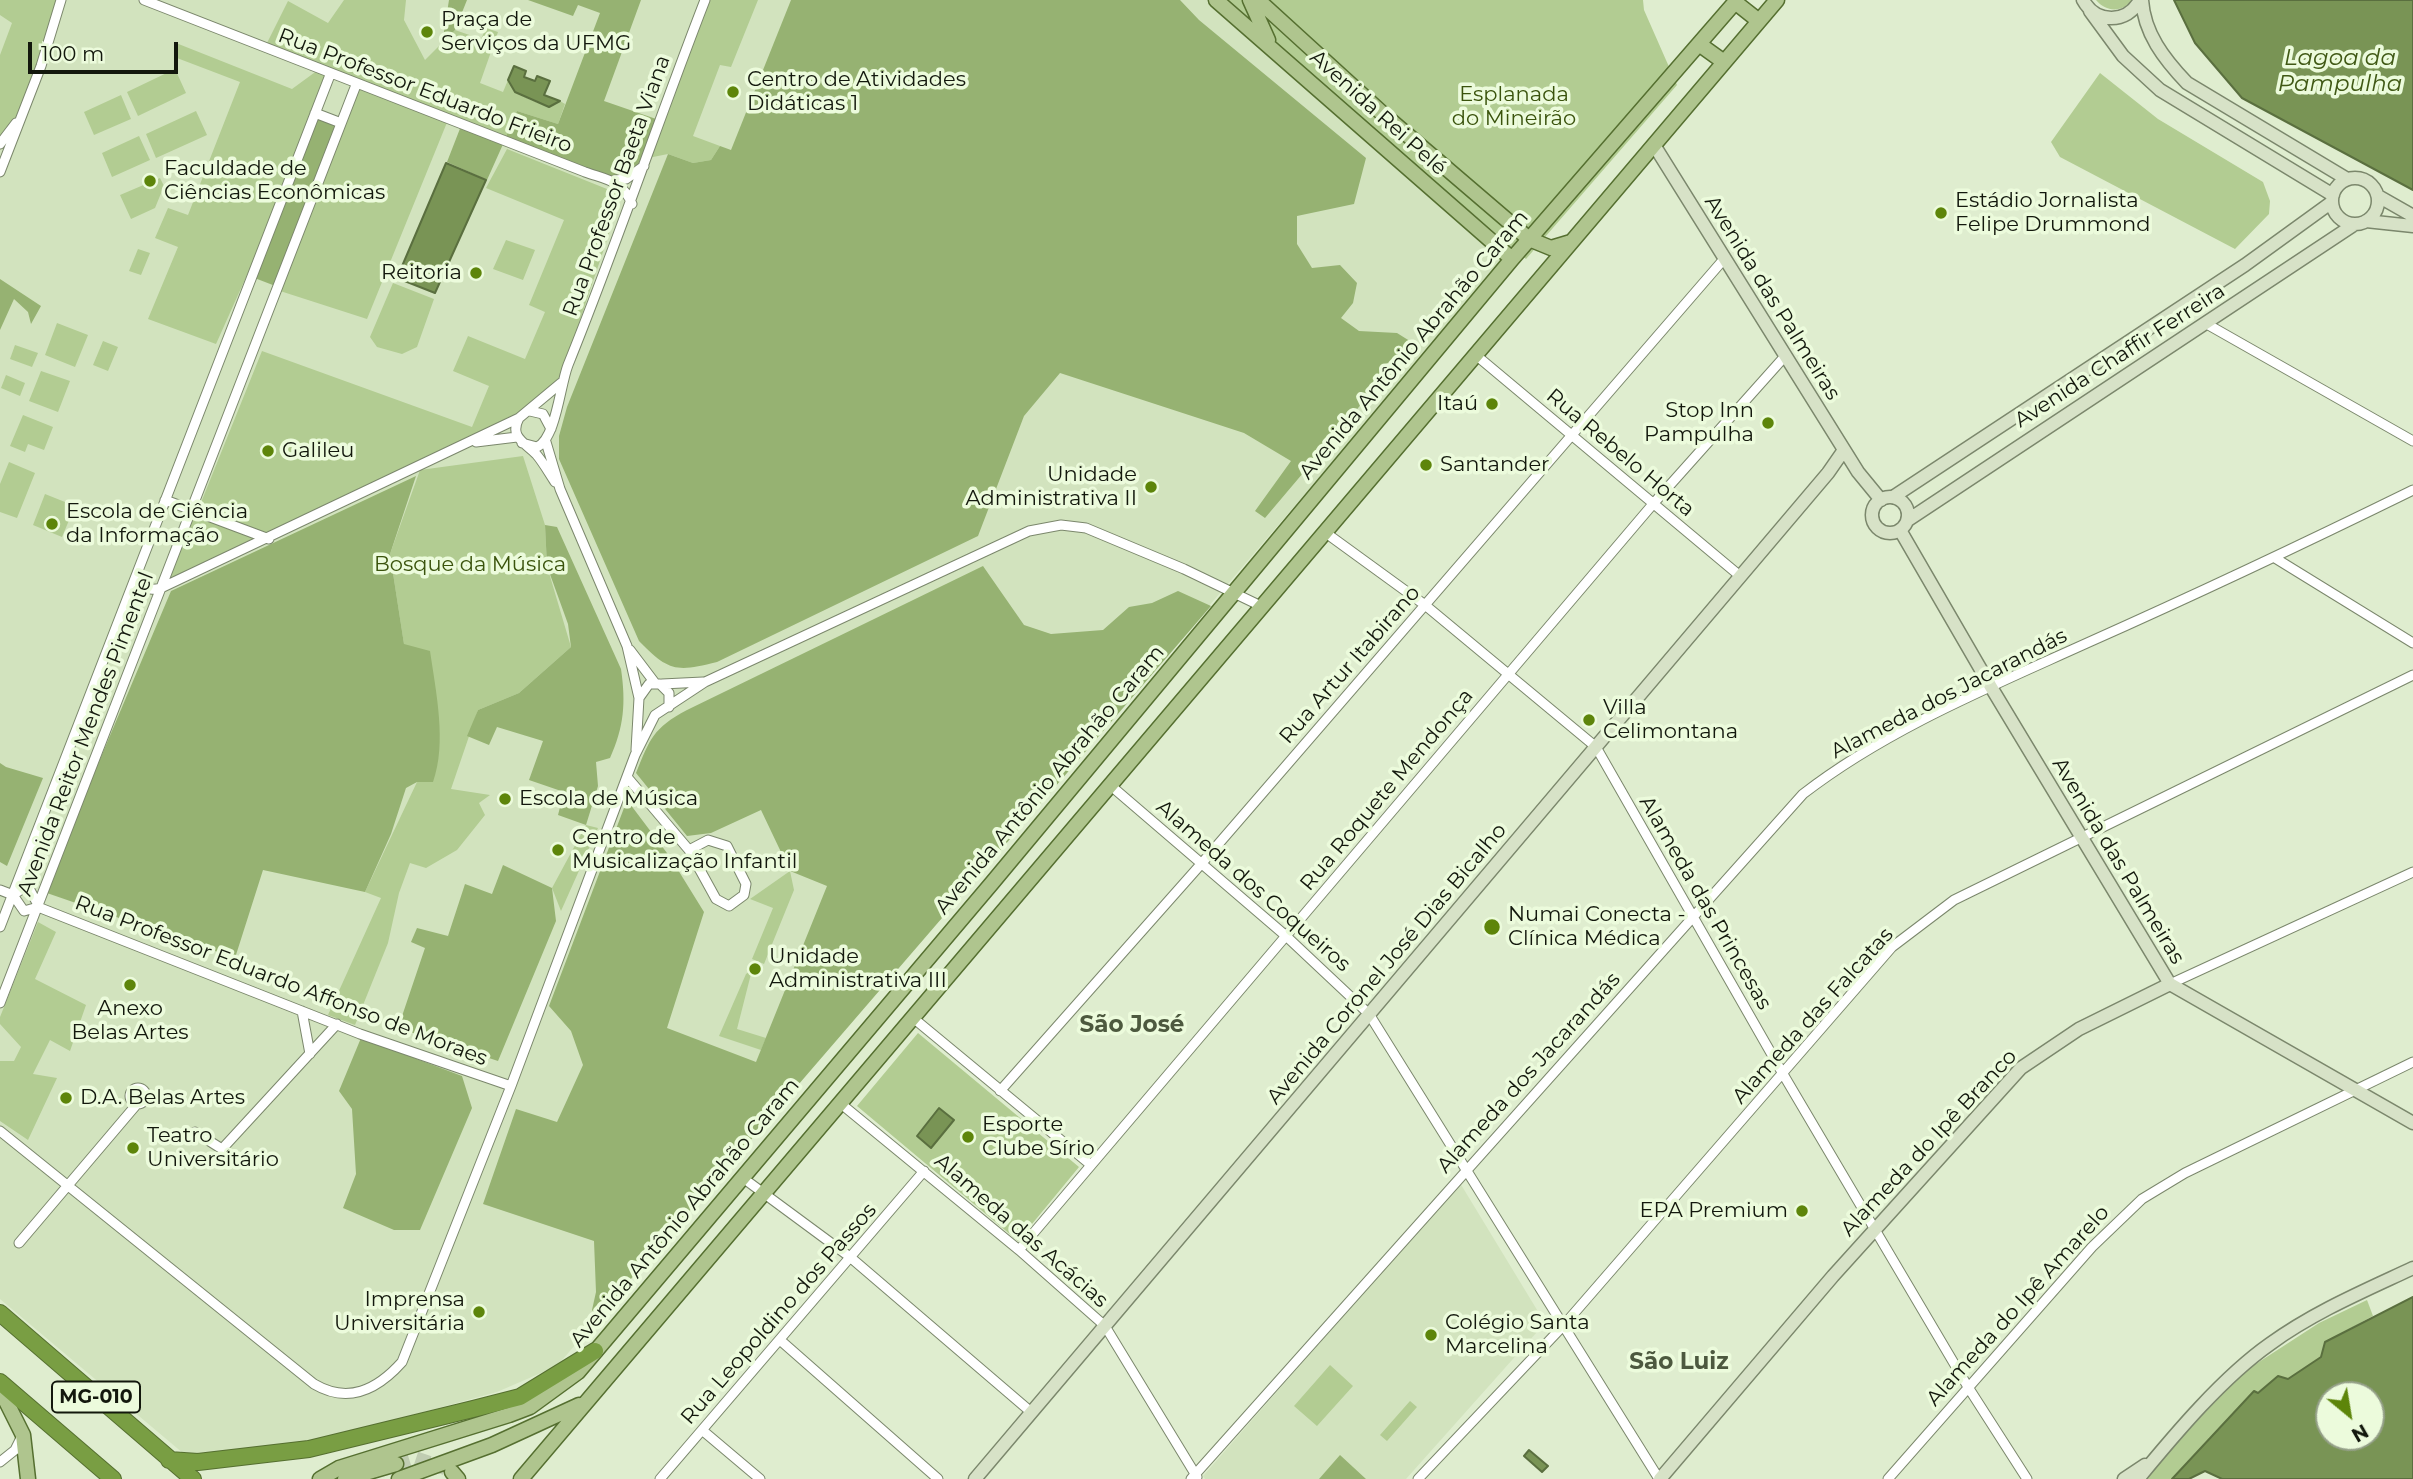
<!DOCTYPE html>
<meta charset="utf-8">
<style>
body{margin:0}
#map{position:relative;width:2413px;height:1479px;overflow:hidden;background:#dfedcf;font-family:Montserrat,sans-serif}
canvas{display:block}
.north{position:absolute;left:2315px;top:1381px;width:70px;height:70px;box-sizing:border-box;background:#ecfbdc;border:2px solid #95a089;border-radius:50%;rotate:150deg;font-size:19px;font-weight:700;line-height:28px;text-align:center;color:#13180d}
.north::after{content:'';display:block;margin:auto;width:24px;height:32px;background:#5d850a;clip-path:polygon(50% 0,100% 100%,50% 72%,0 100%)}
.scale{position:absolute;left:28px;top:42px;width:150px;height:32px;box-sizing:border-box;border:4px solid #13180d;border-top:0;padding-left:9px;font-size:21px;line-height:24px;white-space:nowrap;color:#13180d;-webkit-text-stroke:5px #ecfbdc;paint-order:stroke}
</style>
<div id="map">
<canvas width="2413" height="1479"></canvas>
<div class="north">N</div>
<div class="scale">100 m</div>
</div>
<script>
const c = document.querySelector('canvas').getContext('2d');
c.lineJoin = 'round';
function fill(path, color) { c.fillStyle = color; c.fill(path, 'evenodd'); }
function trace(path, color, width, dash) { c.strokeStyle = color; c.lineWidth = width; c.lineCap = dash ? 'butt' : 'round'; c.setLineDash(dash || []); c.stroke(path); }
function write(font, color, halo, rows, align = 'center') {
  c.font = font + ' Montserrat,sans-serif'; c.lineWidth = 7; c.setLineDash([]); c.textBaseline = 'middle'; c.strokeStyle = halo; c.fillStyle = color; for (const [text, x, y, turn = 0] of rows) {
    c.save(); c.translate(x, y); c.rotate((+turn || 0) * Math.PI / 180); c.textAlign = isNaN(turn) ? turn : align; if (halo) c.strokeText(text, 0, 0); c.fillText(text, 0, 0); c.restore();
  }
}
fill(new Path2D(`
 M0,0h1207l297,262 -947,1104 -60,26 -165,45 -102,19 -40,3 -190,-160z
 M1460,1183l85,140 -139,156h-201l-2,-3z`), '#d2e3be');
fill(new Path2D(`
 M0,0h56l-30,107 -26,33v-85l12,-32 -12,-8z
 M344,0h62l-2,20 21,40 30,-30 26,9 5,-11 12,4 -18,51 23,9 5,-12c9,17 23,20 41,27l11,-6 5,3 -7,20 -41,-13 -13,30 -239,-94 23,-46 40,22z
 M706,0h52l-27,67 -11,-2 -27,71 27,10 -9,14 -18,3 -25,-9 -20,4z
 M1222,0h421l1,10 33,75 -151,174z
 M2096,0h38c-12,12 -27,13 -38,0z
 M176,43l116,46 26,-19 12,5 -44,113 -70,156 -68,-25 30,-72 -23,-9 13,-30 20,7 52,-133 -63,-24z
 M175,69l11,24 -48,23 -11,-24z
 M2100,73l58,46 105,63 7,19 -1,13 -34,35 -175,-92 -9,-15z
 M356,85l92,35 -81,199 -90,-29z
 M121,95l10,24 -37,16 -10,-23z
 M196,111l11,24 -51,23 -10,-24z
 M139,136l11,24 -38,17 -10,-24z
 M507,149l115,46 -63,188 -42,32 -244,120 -75,-25 64,-159 210,76 17,-41 -36,-15 15,-35 57,23 20,-47 -16,-7 35,-85 -78,-32z
 M160,178l4,8 -9,22 -24,11 -11,-24z
 M506,240l29,10 -12,30 -30,-11z
 M138,249l12,4 -9,22 -12,-4z
 M393,283l41,16 -17,48 -15,7 -25,-7 -7,-10z
 M57,323l31,12 -13,32 -30,-12z
 M103,341l15,6 -10,24 -15,-6z
 M15,345l23,8 -6,14 -22,-8z
 M41,371l29,10 -12,31 -29,-11z
 M6,375l19,8 -5,13 -19,-8z
 M23,415l30,12 -9,23 -16,-6 -3,8 -15,-6z
 M523,456l22,69 2,41 24,81 -52,46 -41,17 -27,79 39,6 -11,8 6,12 -28,35 -31,18 -16,-5 -11,30 -11,50 -33,82 -27,-10 53,-117 -16,-6 52,-110 -13,-138 -14,-90 30,-84z
 M9,462l26,11 -18,45 -17,-6v-28z
 M45,494l30,12 -13,31 -29,-12z
 M192,510l77,29 -108,49z
 M586,825l12,3 -37,83 -9,-23z
 M790,871l4,19 -30,74 -12,-5 21,-51 -23,-9z
 M38,922l18,10 -21,47 51,26 -16,46 -20,-11 -17,34 24,4 -29,62 -28,-19v-60h14l7,-14 -21,-23v-7z
 M752,970l-15,59 29,9 -5,12 -42,-14 27,-62z
 M918,1033l161,134 -61,74 -161,-135z
 M2367,1300l6,16 -48,26 -3,14 -34,23 -10,-3 -21,17 -3,-2 -82,88h-29l99,-106 77,-50z
 M1330,1365l23,21 -36,40 -23,-20z
 M1410,1401l7,6 -30,34 -7,-6z`), '#b2cc92');
fill(new Path2D(`
 M449,0h18l-12,30 -13,14z
 M528,0h113l-37,101 55,19 -14,45 -30,15 -111,-38 -17,38 -40,-18 14,-36 43,15 13,-30 41,13 42,-111 -22,-8 -5,11z
 M791,0h389l19,20 167,138 -12,46 -57,12v28l15,24 28,-3 17,18 -4,20 -12,15 18,13 38,2 16,10 -148,175 -10,-7 36,-50 -47,-28 -184,-60 -36,43 -46,120 -261,126c-40,10 -48,10 -78,-21l-80,-182v-23l8,-29 101,-253 25,9 18,-3 9,-14 11,4z
 M315,113l26,10 -63,164 -26,-10z
 M0,279l41,27 -10,18 -3,-12 -14,-13 -14,31z
 M416,476l-26,78 14,90 26,7c6,41 17,92 3,131h-16l-11,6 -15,46 -26,58 -102,-22 -28,88 -191,-66 127,-301z
 M545,525l12,2 64,142c5,34 3,58 -11,89l-14,4 2,24 -12,39 -28,-10 6,-23 -35,-12 14,-39 -46,-14 -8,18 -22,-9 11,-26 41,-17 52,-46 -3,-23 -21,-58z
 M983,566l41,59 27,9 52,-4 26,-23 23,-4 26,-12 33,15 -613,711 -6,-7 4,-18 -2,-51 -111,-37 33,-95 41,13 26,-57 -12,-34 -22,-25 78,-206 43,57 34,55 -37,116 89,34 71,-176 -37,-15 -29,-61 -50,23 -24,3 -51,-63c14,-34 17,-45 51,-63z
 M0,763l6,4 37,11 -36,88 -7,-4z
 M503,865l49,23 4,33 -58,140 -100,-33 27,-80 -14,-6 6,-14 31,8 17,-52 27,10z
 M361,1038l101,38 10,32 -52,122h-26l-51,-22 13,-34 -4,-65 -13,-18z
 M1340,1455l26,24h-47z`), '#96b272');
const water = new Path2D(`
 M2174,0h239v190l-171,-92 -47,-55z
 M514,66l12,5 -2,6 11,4 2,-5 13,5 -6,14 16,6 -11,6 -34,-15 -7,-12z
 M446,163l40,17 -51,113 -38,-15z
 M939,1108l15,12 -23,28 -14,-12z
 M2413,1297v182h-191l-17,-8 -16,8h-17l82,-88 4,2 20,-17 10,3 33,-22 4,-15zM2371,1395v42h-42v-42z
 M1529,1450l19,16 -6,6 -18,-16z`);
fill(water, '#799455');
trace(water, '#5a6f3f', 2);
trace(new Path2D(`
 M396,1464l19,-6 30,10`), '#c0cdb2', 14, [14, 7]);
const street = new Path2D(`
 M144,0l441,172c22,8 37,8 47,32
 M315,113l26,10
 M0,144l16,-21
 M0,172l41,-106 20,-66
 M615,180l11,-1 18,-13
 M2205,323l208,118
 M1477,356l263,220
 M530,411l13,3 8,15
 M519,418c-10,19 5,24 17,36 7,8 13,19 19,28
 M476,442l41,-5
 M546,442l14,47 67,157 12,52 -3,52
 M522,443l15,4c19,-8 23,-62 31,-82 49,-121 90,-244 137,-365
 M165,500l104,39
 M1326,533l99,72 171,142 187,327 185,313 59,92
 M2275,558l138,85
 M137,575c1,14 12,16 24,13l358,-170 42,-35
 M630,650l25,33
 M662,684l41,-2
 M639,698l10,-14h11l9,9v14
 M627,777l62,73 27,49 13,7 15,-11 2,-11 -19,-38 -19,-6 -19,10
 M1110,785l176,151 83,78 290,465
 M0,890l13,5
 M13,895l9,-6 8,1 8,15
 M13,895l11,16 14,-4
 M38,907l322,127 151,52
 M0,927l330,-852
 M2170,984l243,-112
 M0,1003l356,-918
 M302,1011l8,43
 M912,1017l179,148
 M130 1096a8 8 0 1 1 16 0a8 8 0 1 1-16 0Z
 M1000,1091l202,-228 522,-604
 M840,1103l179,147 86,76 92,151
 M0,1131l314,253c34,20 63,6 88,-22l109,-276 124,-331 20,-40 50,-33 324,-151 32,-6 25,3 98,41 79,38
 M195,1132l27,17 115,-125
 M743,1178l107,79 181,155
 M19,1243l118,-139
 M1019,1250l634,-746 133,-149
 M780,1340l158,139
 M702,1430l58,49
 M0,1462l15,-12 7,-14
 M660,1479l264,-308
 M1191,1479l612,-685c84,-65 187,-107 284,-151 110,-49 218,-100 326,-153
 M1418,1479l145,-153 329,-379 62,-47 459,-225
 M1888,1479l204,-232 50,-48 43,-26 228,-111`);
const secondary = new Path2D(`
 M2083,0c13,24 44,24 57,0
 M2142,0c2,33 22,59 45,83l160,96
 M2090,11l33,45 37,34 173,105
 M1654,145l204,327 23,28
 M2332 201a23 23 0 1 1 46 0a23 23 0 1 1-46 0Z
 M2378,196l35,20
 M2366,221l47,5
 M1893,497l352,-232 87,-63
 M1872 515a18 18 0 1 1 36 0a18 18 0 1 1-36 0Z
 M1908,520l447,-296
 M1900,530l91,157 179,297 243,139
 M975,1479l853,-1006 16,-23
 M1660,1479l173,-203 188,-208 58,-39 91,-45
 M2124,1479l21,-14
 M2138,1479c37,-45 85,-102 132,-135 44,-32 94,-53 143,-76`);
const primary = new Path2D(`
 M1216,0l296,259
 M1250,0l18,40
 M1258,0l125,114 146,125 22,9 20,-6
 M1735,2l24,19
 M1699,44l25,18
 M0,1389l23,46 5,44
 M452,1472l6,7
 M320,1479l19,-11 170,-53 21,-8 48,-35 414,-489 520,-624 225,-259
 M345,1479l51,-15
 M399,1479l93,-34 87,-40
 M521,1479l1256,-1479`);
const highway = new Path2D(`
 M0,1313l193,166
 M0,1382l113,97
 M169,1460l29,2 111,-13 164,-40 47,-12 75,-46`);
trace(street, '#7b876c', 11);
trace(secondary, '#7b876c', 15);
trace(primary, '#556f30', 17);
trace(highway, '#556f30', 18);
trace(street, '#fff', 9);
trace(secondary, '#d7e2c7', 12);
trace(primary, '#afc58e', 14);
trace(highway, '#799e43', 16);
for (const [x, y, r, color] of [
 [427,32,7,"#5d850a"],
 [733,92,7,"#5d850a"],
 [150,181,7,"#5d850a"],
 [1941,213,7,"#5d850a"],
 [476,273,7,"#5d850a"],
 [1492,404,7,"#5d850a"],
 [1768,423,7,"#5d850a"],
 [268,451,7,"#5d850a"],
 [1426,465,7,"#5d850a"],
 [1151,487,7,"#5d850a"],
 [52,524,7,"#5d850a"],
 [1589,720,7,"#5d850a"],
 [505,799,7,"#5d850a"],
 [558,850,7,"#5d850a"],
 [1492,927,9,"#5d850a"],
 [755,969,7,"#5d850a"],
 [130,985,7,"#5d850a"],
 [66,1098,7,"#5d850a"],
 [968,1137,7,"#5d850a"],
 [133,1148,7,"#5d850a"],
 [1802,1211,7,"#5d850a"],
 [479,1312,7,"#5d850a"],
 [1431,1335,7,"#5d850a"]
]) { const dot = new Path2D(); dot.arc(x, y, r, 0, 2 * Math.PI); c.fillStyle = color; c.fill(dot); trace(dot, '#ecfbdc', 2.5); }
for (const [x, y, w] of [
 [96,1397,88]
]) { const box = new Path2D(); box.roundRect(x - w / 2, y - 15.5, w, 31, 5); c.fillStyle = '#ecfbdc'; c.fill(box); trace(box, '#13180d', 2); }
write('bold 19px', '#13180d', null, [
 ["MG-010",96,1397]
]);
write('21px', '#13180d', '#ecfbdc', [
 ["Praça de",441,20],
 ["Serviços da UFMG",441,44],
 ["Centro de Atividades",747,80],
 ["Didáticas 1",747,104],
 ["Faculdade de",164,169],
 ["Ciências Econômicas",164,193],
 ["Estádio Jornalista",1955,201],
 ["Felipe Drummond",1955,225],
 ["Reitoria",462,273,"right"],
 ["Itaú",1478,404,"right"],
 ["Stop Inn",1754,411,"right"],
 ["Pampulha",1754,435,"right"],
 ["Galileu",282,451],
 ["Santander",1440,465],
 ["Unidade",1137,475,"right"],
 ["Administrativa II",1137,499,"right"],
 ["Escola de Ciência",66,512],
 ["da Informação",66,536],
 ["Villa",1603,708],
 ["Celimontana",1603,732],
 ["Escola de Música",519,799],
 ["Centro de",572,838],
 ["Musicalização Infantil",572,862],
 ["Numai Conecta -",1508,915],
 ["Clínica Médica",1508,939],
 ["Unidade",769,957],
 ["Administrativa III",769,981],
 ["Anexo",130,1009,"center"],
 ["Belas Artes",130,1033,"center"],
 ["D.A. Belas Artes",80,1098],
 ["Esporte",982,1125],
 ["Clube Sírio",982,1149],
 ["Teatro",147,1136],
 ["Universitário",147,1160],
 ["EPA Premium",1788,1211,"right"],
 ["Imprensa",465,1300,"right"],
 ["Universitária",465,1324,"right"],
 ["Colégio Santa",1445,1323],
 ["Marcelina",1445,1347]
], 'left');
write('21px', '#13180d', '#ecfbdc', [
 ["Rua Professor Eduardo Frieiro",425,91,21],
 ["Avenida Rei Pelé",1378,113,42],
 ["Rua Professor Baeta Viana",617,186,-70],
 ["Avenida das Palmeiras",1772,298,58],
 ["Avenida Antônio Abrahão Caram",1414,345,-50],
 ["Avenida Chaffir Ferreira",2120,356,-33],
 ["Rua Rebelo Horta",1620,453,40],
 ["Rua Artur Itabirano",1350,665,-49],
 ["Alameda dos Jacarandás",1949,694,-27],
 ["Avenida Reitor Mendes Pimentel",86,734,-69],
 ["Avenida Antônio Abrahão Caram",1050,780,-50],
 ["Rua Roquete Mendonça",1387,790,-50],
 ["Avenida das Palmeiras",2118,861,59],
 ["Alameda dos Coqueiros",1253,886,41],
 ["Alameda das Princesas",1705,903,60],
 ["Avenida Coronel José Dias Bicalho",1387,964,-50],
 ["Rua Professor Eduardo Affonso de Moraes",281,981,21],
 ["Alameda das Falcatas",1813,1016,-48],
 ["Alameda dos Jacarandás",1529,1073,-48],
 ["Alameda do Ipê Branco",1929,1143,-47],
 ["Avenida Antônio Abrahão Caram",685,1213,-50],
 ["Alameda das Acácias",1021,1231,41],
 ["Alameda do Ipê Amarelo",2018,1306,-48],
 ["Rua Leopoldino dos Passos",779,1314,-49]
]);
write('21px', '#3a530c', '#ecfbdc', [
 ["Esplanada",1514,95],
 ["do Mineirão",1514,119],
 ["Bosque da Música",470,565]
]);
write('italic 23px', '#405915', '#ecfbdc', [
 ["Lagoa da",2340,58],
 ["Pampulha",2340,84]
]);
write('bold 23px', '#4d593f', '#ecfbdc', [
 ["São José",1132,1025],
 ["São Luiz",1679,1362]
]);
</script>
